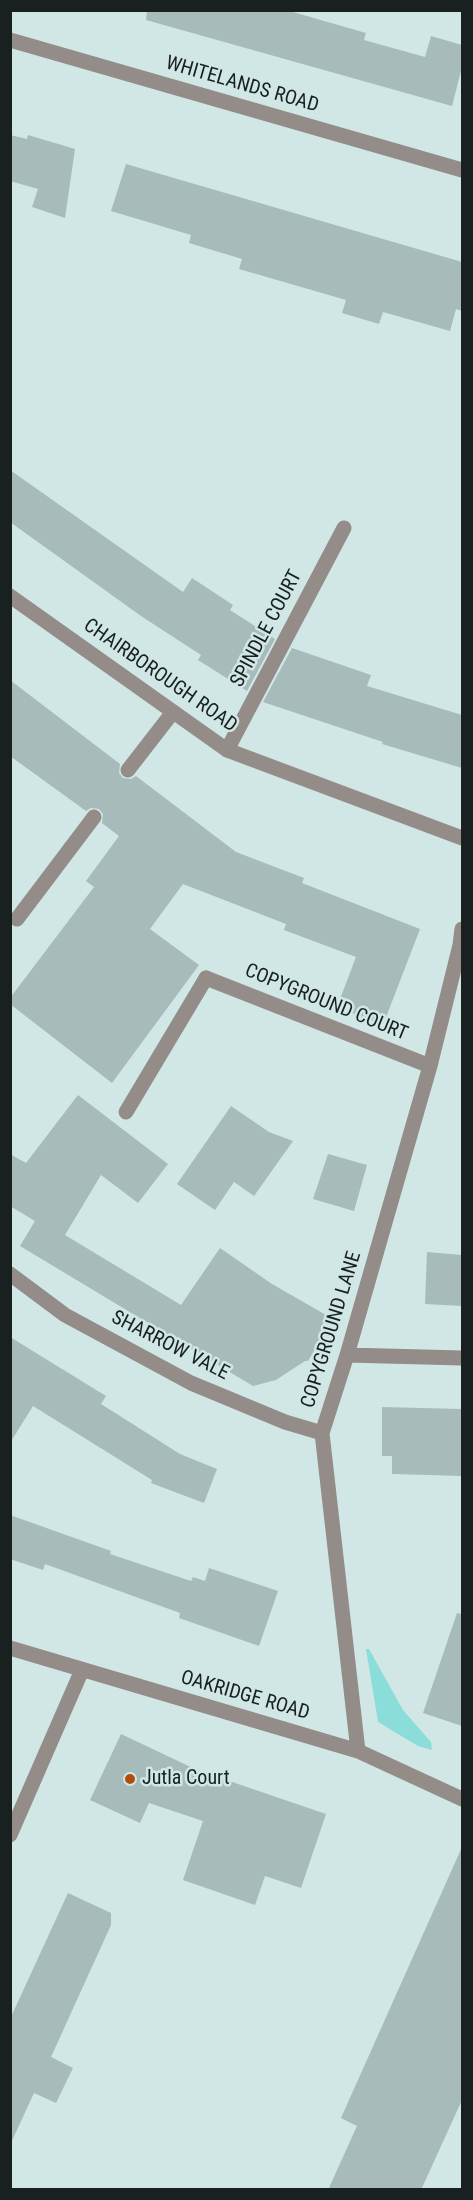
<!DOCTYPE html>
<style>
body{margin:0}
#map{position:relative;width:473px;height:2200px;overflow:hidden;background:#d1e7e5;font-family:"Roboto Condensed",sans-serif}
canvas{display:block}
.frame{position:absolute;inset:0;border:12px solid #182020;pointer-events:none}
</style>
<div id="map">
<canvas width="473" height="2200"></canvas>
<div class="frame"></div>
</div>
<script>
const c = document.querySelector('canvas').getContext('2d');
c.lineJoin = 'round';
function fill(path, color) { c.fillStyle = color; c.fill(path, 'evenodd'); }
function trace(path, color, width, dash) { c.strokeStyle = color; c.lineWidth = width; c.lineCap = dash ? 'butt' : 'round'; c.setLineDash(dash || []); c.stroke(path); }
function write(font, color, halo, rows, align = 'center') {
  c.font = font + ' "Roboto Condensed",sans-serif'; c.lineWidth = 5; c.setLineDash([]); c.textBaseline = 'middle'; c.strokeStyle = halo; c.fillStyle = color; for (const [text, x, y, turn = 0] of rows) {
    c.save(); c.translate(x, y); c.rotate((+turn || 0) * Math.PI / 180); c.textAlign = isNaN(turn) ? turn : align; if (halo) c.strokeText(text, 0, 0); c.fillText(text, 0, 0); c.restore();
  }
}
fill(new Path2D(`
 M366,1649h3l34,61 28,32 1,8 -14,-4 -40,-24z`), '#8bddd9');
fill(new Path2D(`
 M147,10h139l80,23 -2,7 61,17 6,-21 31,9v22l-10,39 -306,-86z
 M10,135l17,4 1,-4 47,14 -10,69 -33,-11 6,-18 -28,-8z
 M126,164l336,98v49l-6,-2 -6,22 -67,-19 -4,12 -37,-11 4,-13 -107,-31 3,-10 -53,-16 2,-8 -80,-24z
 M10,470l173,122 9,-14 41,27 -3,5 45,29 -28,52 -49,-31 3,-5 -60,-39 -131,-94z
 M292,648l79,27 -4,11 95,29v53l-80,-24 1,-2 -120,-40z
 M10,680l110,84 -1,9 4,5 8,1 5,-3 100,76 68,26 -2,5 118,46 -37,96 -46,-18 19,-50 -72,-27 2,-6 -103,-40 -33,45 49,36 -87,118 -102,-79v-6l84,-111 -8,-6 33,-45 -17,-13 1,-9 -4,-5 -8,-1 -5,3 -76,-55z
 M78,1095l90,69 -30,39 -37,-28 -36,60 116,70 39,-57 52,36 61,35 -25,42h-3l-29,19 -23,6 -233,-140 15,-25 -25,-15v-52l16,9z
 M231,1106l38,26 24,9 -39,55 -20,-14 -19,28 -38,-26z
 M328,1154l39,11 -13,46 -41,-12z
 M427,1252l35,3v51l-37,-2z
 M10,1337l96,59 -5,8 79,50 37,15 -13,34 -53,-20 1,-3 -119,-74 -23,37z
 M382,1407l80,2v67l-70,-2v-18h-10z
 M10,1515l101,36 -1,3 81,27 2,-4 12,4 4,-13 69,23 -19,55 -80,-28 1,-5 -135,-49 -2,6 -33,-11z
 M457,1613l5,1v112l-39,-13z
 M121,1734l76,36 129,44 -25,74 -36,-12 -10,29 -72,-25 20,-59 -54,-18 -9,20 -50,-23z
 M462,1847v253l-41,90h-93l29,-64 -16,-8z
 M68,1893l43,20v12l-60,132 22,11 -17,35 -22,-10 -24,52v-126z`), '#a6bbba');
trace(new Path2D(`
 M128,770l45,-58
 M17,919l77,-102
 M126,1112l80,-134`), '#938c88', 15);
trace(new Path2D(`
 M10,40l452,130
 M10,596l217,154 235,88
 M227,750l117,-222
 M206,978l224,88
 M10,1274l55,41 126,68 94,39 37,11
 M347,1355l115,3
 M10,1648l348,103 104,48
 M358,1751l-36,-318 25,-78 83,-289 30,-121 2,-16
 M10,1835l72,-165`), '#938c88', 15);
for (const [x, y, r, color] of [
 [130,1779,6,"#b04f0c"]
]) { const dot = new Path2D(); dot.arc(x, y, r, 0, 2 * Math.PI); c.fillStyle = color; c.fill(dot); trace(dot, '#d1e7e5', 2); }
write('20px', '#182020', '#d1e7e5', [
 ["WHITELANDS ROAD",242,85,16],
 ["SPINDLE COURT",267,629,-62],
 ["CHAIRBOROUGH ROAD",160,676,35],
 ["COPYGROUND COURT",326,1003,22],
 ["COPYGROUND LANE",332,1330,-73],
 ["SHARROW VALE",170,1346,27],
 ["OAKRIDGE ROAD",245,1696,16]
]);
write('20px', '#182020', '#d1e7e5', [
 ["Jutla Court",142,1779]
], 'left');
</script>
